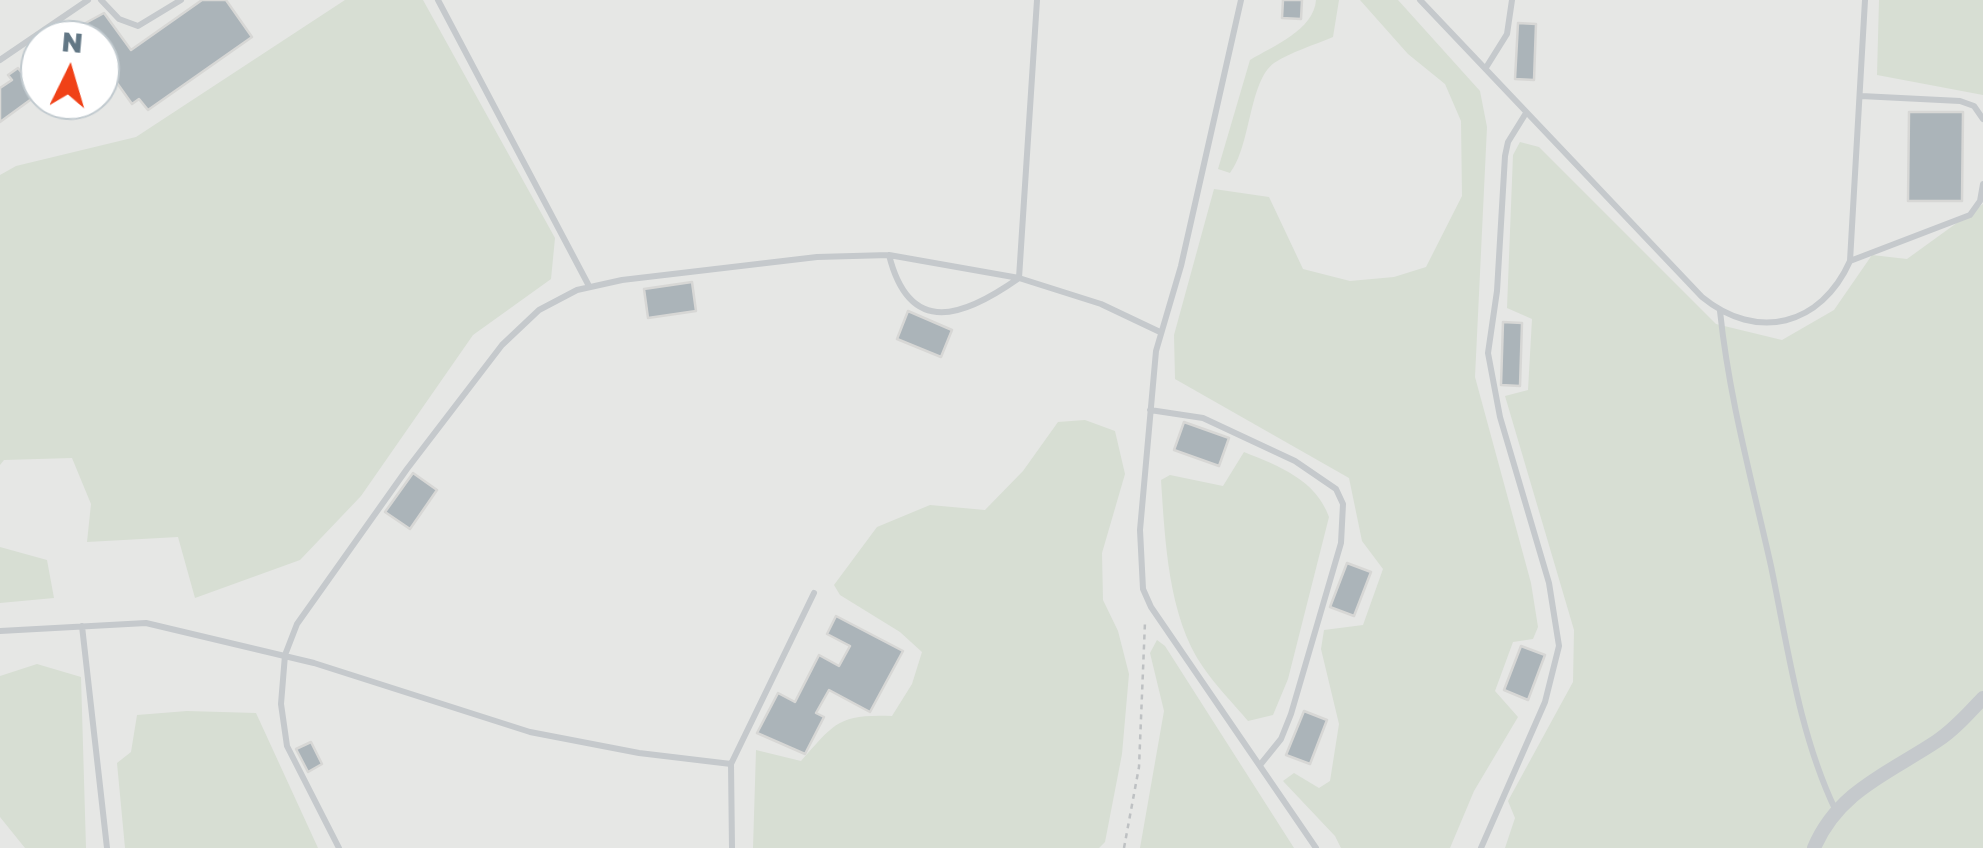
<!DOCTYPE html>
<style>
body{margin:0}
#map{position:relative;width:1983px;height:848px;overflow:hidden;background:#f6f6f2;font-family:"Golos Text",sans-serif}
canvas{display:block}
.north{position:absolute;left:20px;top:20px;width:100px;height:100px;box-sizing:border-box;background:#fff;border:2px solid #c0c9ce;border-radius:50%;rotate:5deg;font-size:28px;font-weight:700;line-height:40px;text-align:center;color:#627785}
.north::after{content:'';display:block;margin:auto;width:35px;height:45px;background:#f04117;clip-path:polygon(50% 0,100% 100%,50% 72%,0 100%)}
</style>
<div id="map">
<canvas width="1983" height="848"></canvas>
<div class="north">N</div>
</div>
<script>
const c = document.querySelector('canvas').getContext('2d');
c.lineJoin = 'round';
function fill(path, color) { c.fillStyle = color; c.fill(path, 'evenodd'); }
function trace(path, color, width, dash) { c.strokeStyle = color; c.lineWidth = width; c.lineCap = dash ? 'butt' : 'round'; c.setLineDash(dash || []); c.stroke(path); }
fill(new Path2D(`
 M0,0h1983v229l-446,619h-1537zM40,40h60v60h-60z`), '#e6e7e5');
fill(new Path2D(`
 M345,0h78l132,238 -4,41 -78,56 -112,161 -61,64 -105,38 -17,-61 -91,5 4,-38 -19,-46 -68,2 -4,5v-290l16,-9 120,-29z
 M1316,0h23l-6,37c-19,8 -42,15 -59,26 -25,18 -23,83 -44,110l-12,-4 32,-109c23,-14 64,-30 66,-60z
 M1360,0h38l82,91 7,36 -12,250 56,206 7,44 -5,12 -20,3 -18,49 23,26 -44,74 -24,57h-109l-6,-12 -52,-55 11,-8 25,15 11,-7 9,-57 -18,-75 3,-19 39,-5 20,-56 -21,-28 -13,-63 -174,-99 -1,-44 40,-146 55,8 34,72 47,12 44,-4 32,-10 36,-71 -1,-75 -16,-37 -37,-30z
 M1879,0h104v95l-106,-20z
 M1520,142l19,5 177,177 66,16 52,-30 38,-55 35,4 76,-55v644h-478l10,-30 -7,-17 65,-119 1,-52 -69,-234 23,-6 4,-71 -25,-11 6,-153z
 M1085,420l30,11 10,43 -23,79 1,47 15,31 11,43 -7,80 -17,88 -6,6h-346l3,-98 45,11c34,-38 37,-47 91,-45l20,-32 10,-32 -22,-20 -60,-37 -6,-10 43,-58 53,-22 55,5 38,-39 35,-49z
 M1244,452c35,14 72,28 85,65l-41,162 -15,36 -25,6c-15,-18 -32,-35 -45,-54 -35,-50 -38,-128 -42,-187l9,-5 53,11z
 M0,547l47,13 7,38 -54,5z
 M1157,640l8,6 129,202h-154l24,-137 -14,-58z
 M37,664l44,13 5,171h-61l-25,-31v-141z
 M187,711l69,2 62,135h-193l-8,-85 14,-11 6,-37z`), '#d7ded3');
const building = new Path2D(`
 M202,0h24l26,37 -104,73 -9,-11 -7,5 -15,-21 -6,5 -11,-16v-32h-25l-6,-8 35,-19 27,37z
 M1283,0h19l-1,19 -19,-1z
 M1518,23l18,1 -2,56 -19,-1z
 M18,68l4,5 6,-5 11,16 -7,4 5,7 -37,27v-34l12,-8 -4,-5z
 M1909,112h54l-1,89h-54z
 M692,282l4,29 -48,7 -4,-29z
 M908,311l44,19 -11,27 -44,-18z
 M1503,322l19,1 -2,63 -19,-1z
 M1184,422l45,16 -10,28 -45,-16z
 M413,473l24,17 -27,39 -25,-17z
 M1347,563l24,9 -17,44 -24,-9z
 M836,616l67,35 -33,61 -41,-22 -13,23 8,4 -19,37 -48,-21 21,-40 17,9 24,-47 20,11 11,-20 -23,-12z
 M1521,646l24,9 -17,45 -24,-10z
 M1304,711l23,9 -17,44 -24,-9z
 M311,742l11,22 -14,8 -12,-23z`);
fill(building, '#abb4b9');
trace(building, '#d7d7d5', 2.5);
trace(new Path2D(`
 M1124,848l15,-81 6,-145`), '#bec1c3', 2.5, [5, 5]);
trace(new Path2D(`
 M101,0l18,19 19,7 43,-26
 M438,0l151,286
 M1241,0l-60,266 -25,85 -16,179 3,59 8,18 165,241
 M1420,0l282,297c55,45 119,29 148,-36l15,-261
 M0,60l88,-60
 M1487,66l20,-32 5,-34
 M1861,96l99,5 14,5 9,13
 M889,255c21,84 76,61 130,23l18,-278
 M1850,261l120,-46 10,-14 3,-17
 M1720,311c9,87 32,170 51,255 17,82 28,167 64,243
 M1150,410l53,8 92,43 41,28 7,15 -2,39 -50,171 -10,25 -21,26
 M82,626l25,222
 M0,631l146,-8 168,40 216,69 109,21 92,11
 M339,848l-52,-102 -6,-42 4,-49 12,-31 110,-155 95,-124 37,-35 38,-20 45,-10 195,-23 72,-2 130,23 82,26 59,28
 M732,848l-1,-84 83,-171
 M1481,848l64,-146 14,-56 -10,-63 -49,-166 -12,-64 9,-62 8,-135 3,-14 18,-29`), '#c5c9cc', 6);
trace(new Path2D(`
 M1814,848c24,-57 75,-75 123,-107 17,-11 32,-28 46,-43`), '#c5c9cc', 14);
</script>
